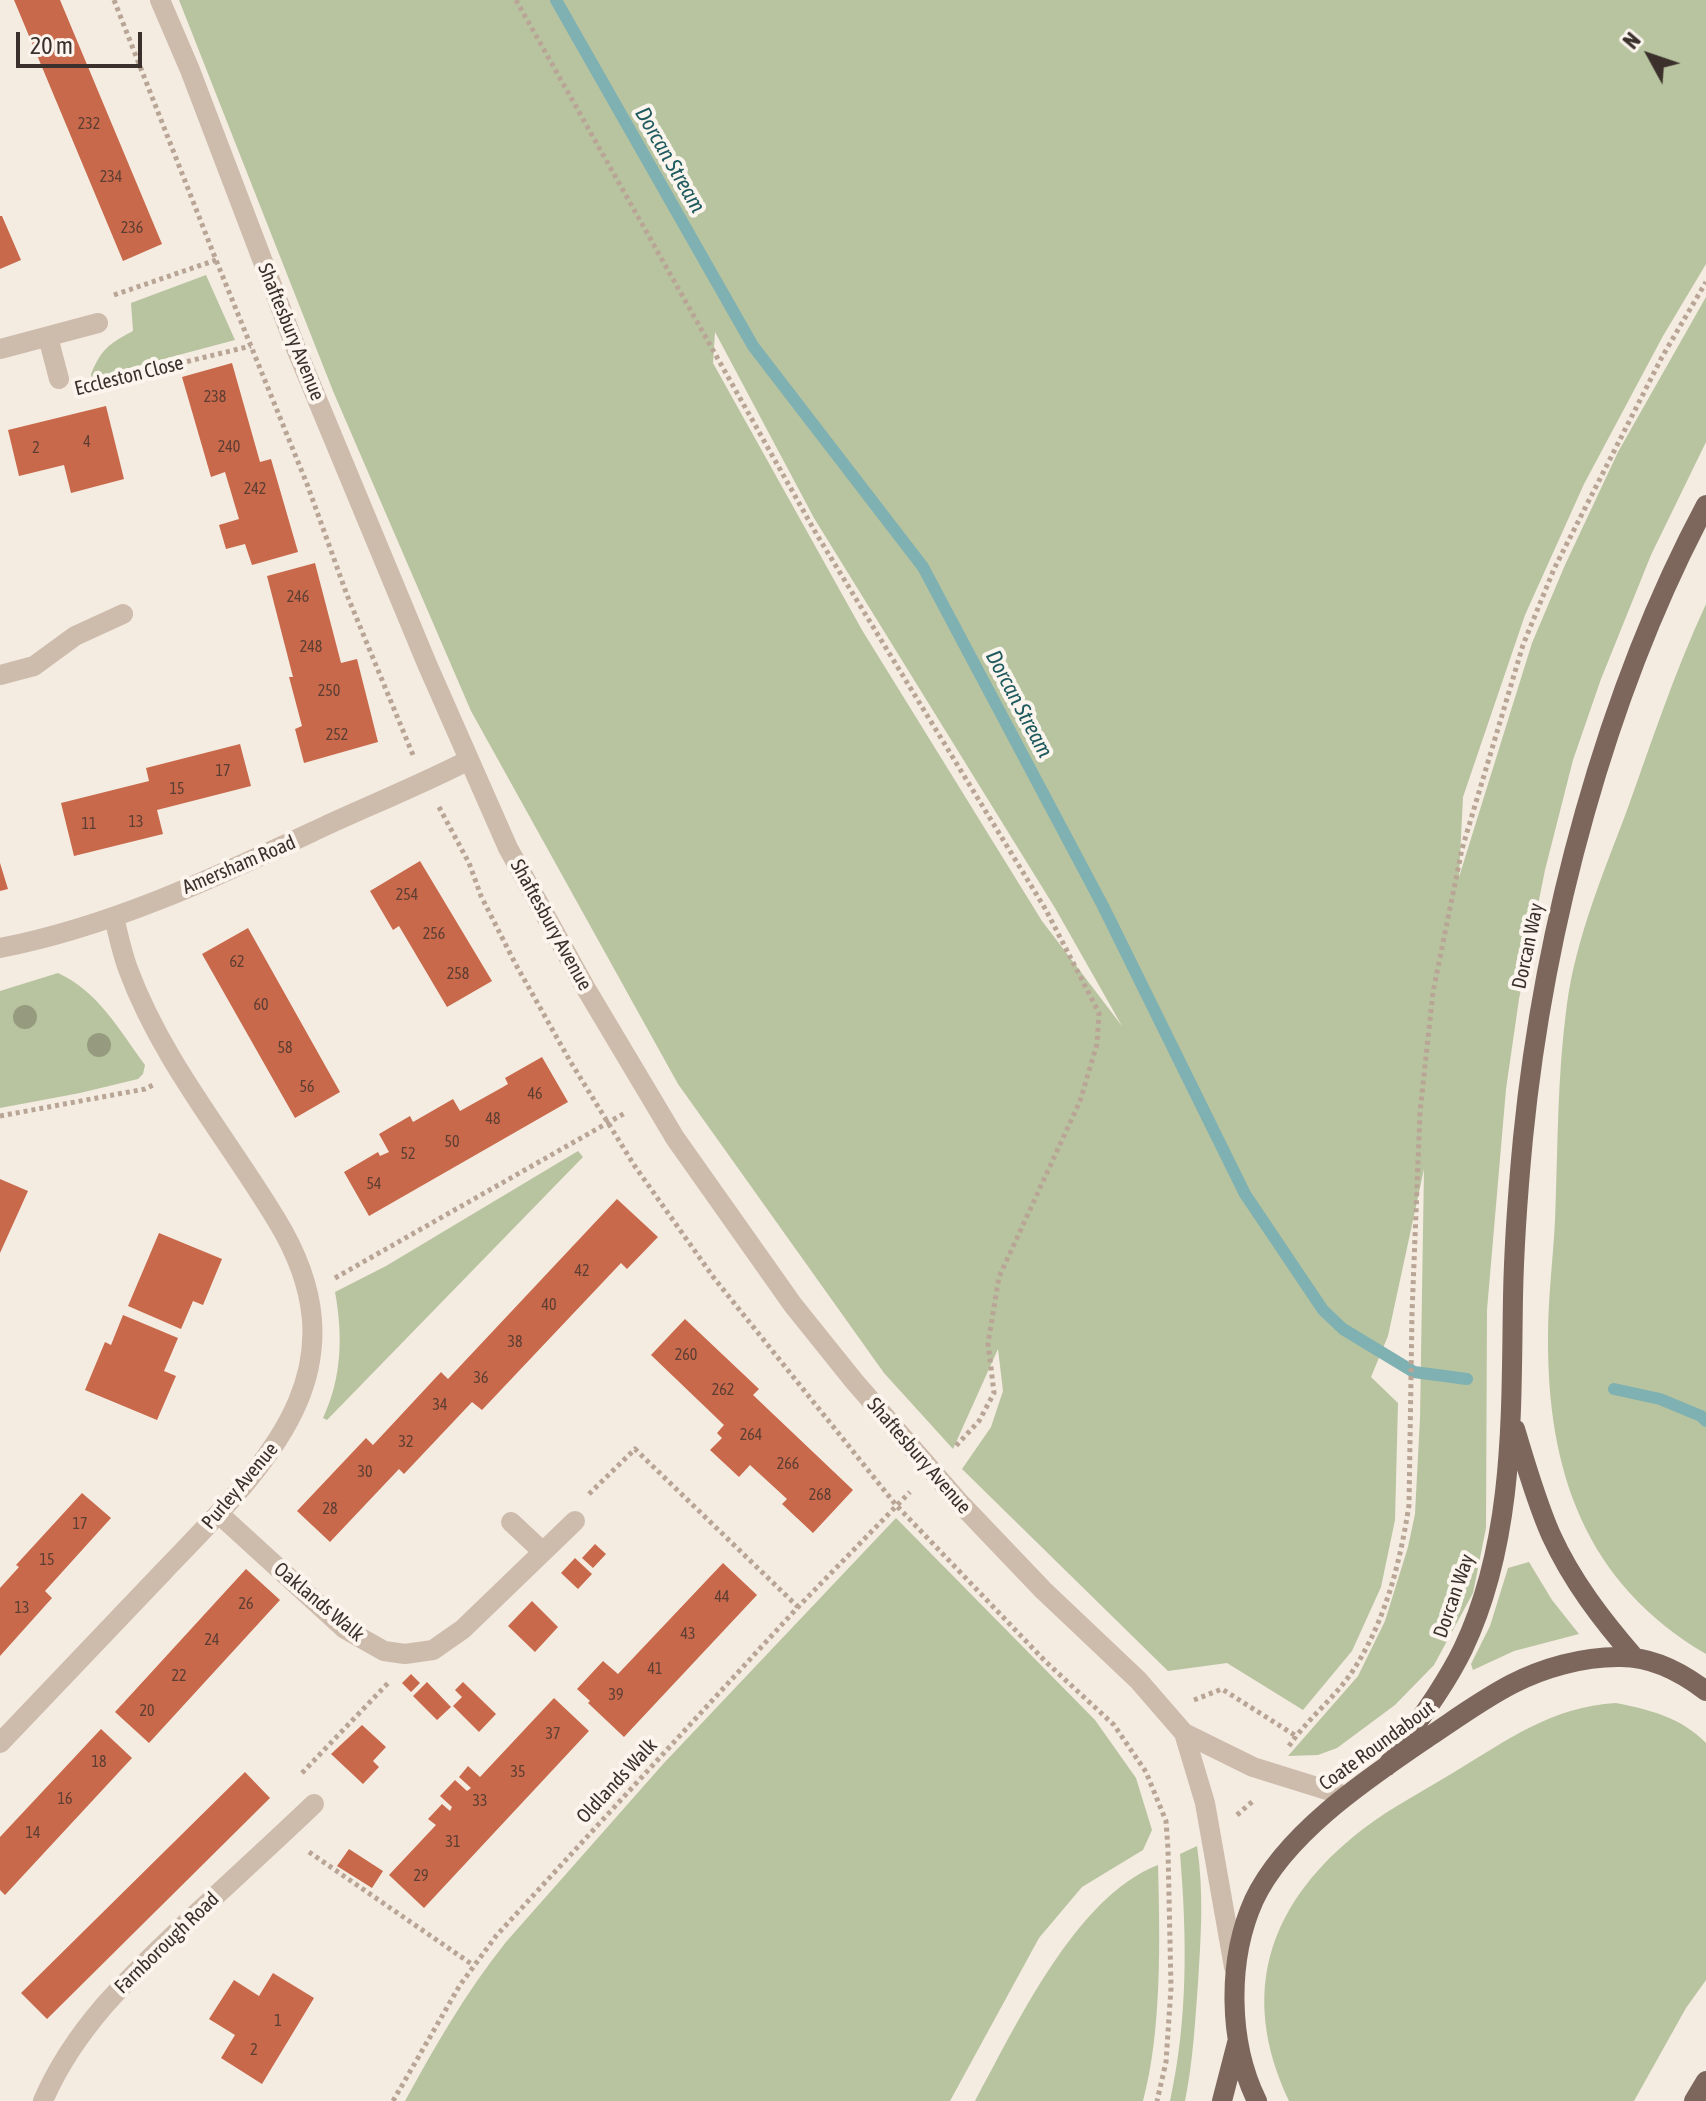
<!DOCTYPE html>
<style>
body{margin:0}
#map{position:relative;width:1706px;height:2101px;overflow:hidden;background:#f4ebe1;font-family:"Asap Condensed",sans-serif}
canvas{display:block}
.north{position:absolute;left:1610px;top:16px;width:80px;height:80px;-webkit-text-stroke:6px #fbf5ee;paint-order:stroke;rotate:310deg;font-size:22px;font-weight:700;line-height:32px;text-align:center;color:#3b302b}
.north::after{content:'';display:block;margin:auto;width:28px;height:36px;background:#3b302b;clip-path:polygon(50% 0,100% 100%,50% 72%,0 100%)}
.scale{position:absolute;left:16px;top:32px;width:126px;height:36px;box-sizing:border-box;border:4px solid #3b302b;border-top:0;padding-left:10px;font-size:24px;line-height:28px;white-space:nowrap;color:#3b302b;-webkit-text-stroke:6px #fbf5ee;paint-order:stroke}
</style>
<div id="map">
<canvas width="1706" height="2101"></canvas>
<div class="north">N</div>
<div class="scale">20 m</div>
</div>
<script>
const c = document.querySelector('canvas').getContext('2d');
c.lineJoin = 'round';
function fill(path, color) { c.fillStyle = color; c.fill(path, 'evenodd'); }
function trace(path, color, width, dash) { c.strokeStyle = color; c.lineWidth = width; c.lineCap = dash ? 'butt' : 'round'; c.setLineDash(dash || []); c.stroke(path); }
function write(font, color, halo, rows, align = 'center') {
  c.font = font + ' "Asap Condensed",sans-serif'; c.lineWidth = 8; c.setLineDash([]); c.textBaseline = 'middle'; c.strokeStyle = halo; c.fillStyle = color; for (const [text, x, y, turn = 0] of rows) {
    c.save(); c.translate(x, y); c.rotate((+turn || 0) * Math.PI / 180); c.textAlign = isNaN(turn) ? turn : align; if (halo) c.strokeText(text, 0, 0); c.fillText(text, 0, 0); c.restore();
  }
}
fill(new Path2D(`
 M179,0h1527v264l-43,72 -79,148 -59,131 -62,182 -4,80 73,-234 33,-78 53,-113 88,-155v145l-55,113 -50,124 -28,81 -28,110 -26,129 -13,90 -19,221 -1,218 -13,65 -39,72 -39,40 -58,43 -19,7 -30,1 70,-80 27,-55 23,-74 7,-33 5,-96 4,-249 -36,167 -17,41 27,26 -3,117 -14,67 -29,64 -49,59 -76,-47 -59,8 -206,-202 29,-42 12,-36 -5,-42 -45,100 -69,-76 -206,-289 -207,-373 -138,-320zM715,332l99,186 241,390 67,118 -80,-105 -180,-291 -149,-267z
 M206,275l29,65 -143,38 -1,-4c11,-26 18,-30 42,-43l-2,-28z
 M1706,604v1050c-121,-71 -159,-183 -158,-318 0,-38 5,-77 7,-115 3,-73 2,-145 12,-217 9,-66 36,-130 59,-191 25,-70 49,-142 80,-209z
 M58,973c40,18 62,58 87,92l-2,9 -5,5 -58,14 -80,15v-117z
 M578,1151l5,6 -256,263 -4,-2c19,-40 20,-83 12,-126l51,-26z
 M896,1518l199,202 41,58 16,52 -9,20 -61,37 -43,51 -89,163h-545c30,-55 61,-109 101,-159l158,-179z
 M1529,1562l23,38 27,34 -65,17 -41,19 -2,-6 19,-38 18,-58z
 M1616,1703c35,7 64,14 90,40v237l-20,28 -52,93h-345c-52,-110 -19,-200 74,-272 29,-22 62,-39 93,-58 53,-32 96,-64 160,-68z
 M1197,1846c7,46 4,90 1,137 -3,40 -5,79 -13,118h-15c18,-82 17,-164 10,-247z
 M1158,1865c2,73 4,166 -15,236h-168c41,-75 100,-204 183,-236z`), '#b8c4a0');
trace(new Path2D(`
 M556,0l197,346 170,221 180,339 142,288 78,116 20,19 71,43 53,7
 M1614,1389l46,10 41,17 5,5`), '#7fb0b2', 12);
fill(new Path2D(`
 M14,0h46l102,244 -39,17z
 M0,216h2l19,44 -21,9z
 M232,363l28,99 11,-3 27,93 -46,13 -7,-21 -19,5 -7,-24 20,-6 -14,-47 -14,5 -29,-100z
 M106,406l18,73 -53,14 -7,-28 -45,11 -11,-46z
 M315,563l26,100 16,-4 21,83 -74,21 -9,-34 7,-3 -13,-49h4l-26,-101z
 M240,744l11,42 -94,24 6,24 -89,22 -13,-53 88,-22 -3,-13z
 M420,861l72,120 -45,26 -48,-81 -6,4 -23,-39z
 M0,863l8,26 -8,2z
 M248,928l92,164 -45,26 -93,-164z
 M542,1057l26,45 -199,114 -25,-44 34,-20 2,4 9,-4 -10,-18 31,-18 3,6 40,-23 7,12 43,-24 5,-3 -3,-6z
 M0,1179l28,12 -28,62z
 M617,1199l41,38 -31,32 -6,-6 -139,147 -10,-8 -68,72 -5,-5 -69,73 -33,-31 69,-73 7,7 68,-73 7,7z
 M159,1233l63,26 -19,46 -10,-4 -12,28 -53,-23z
 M123,1315l55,23 -14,33 12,5 -19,44 -72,-30 20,-48 6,3z
 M685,1319l74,70 -6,6 100,95 -40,43 -31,-29 5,-5 -37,-34 -11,12 -29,-27 12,-12 -5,-5 7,-8 -73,-70z
 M82,1493l29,25 -66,73 7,7 -52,58v-68l19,-21 -3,-2z
 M595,1544l11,10 -13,14 -11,-10z
 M575,1558l17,16 -14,15 -17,-16z
 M723,1563l34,32 -133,142 -36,-34 2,-2 -13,-12 26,-28 15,13z
 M246,1569l34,31 -131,143 -34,-31z
 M532,1601l26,26 -23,25 -27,-26z
 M411,1674l9,9 -9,9 -9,-9z
 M427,1682l24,25 -14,13 -24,-24z
 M463,1682l33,32 -17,18 -26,-26 9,-9 -7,-7z
 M554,1698l35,33 -165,177 -35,-33 47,-50 -8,-6 14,-15 8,7 2,-4 -12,-11 15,-16 12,11 4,-3 -12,-11 9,-11 12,11z
 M362,1725l24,22 -13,14 6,6 -16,17 -32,-30z
 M101,1729l31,29 -127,137 -5,-5v-53z
 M245,1772l25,26 -223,221 -26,-26z
 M349,1849l34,22 -11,17 -35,-22z
 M273,1973l41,25 -52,86 -41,-26 14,-23 -26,-16 25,-39 25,16z`), '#c8694b');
trace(new Path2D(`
 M114,0l102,260 91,224 40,111 66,160
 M516,0l301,535 229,375 53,103 -2,31 -17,57 -81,176 -11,66 6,50 -15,28 -25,27
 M114,295l102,-35
 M86,386l165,-40
 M439,807l30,56 12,33 34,67 55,98 64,104 80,113 182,227 149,156 69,64 32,47 20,49 2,28 3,139 -5,74 -9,39
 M0,1116l145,-27 8,-4
 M335,1278l290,-165
 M589,1494l46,-45 163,158
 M1194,1700l28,-11 74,47
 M1289,1746c19,-28 47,-49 65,-77 32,-50 46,-106 55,-164l3,-192 8,-201 13,-120 29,-143 61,-204 31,-76 108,-212 44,-75
 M302,1773l87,-91
 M1237,1815l16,-14
 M309,1852l164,113
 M393,2101l67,-116 36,-49 302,-329 112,-115`), '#b9a596', 5, [4, 4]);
trace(new Path2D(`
 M160,0l30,70 107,281 130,313 81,184 77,139 90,151 118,167 61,76 106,122 83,87 95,90 46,53 21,70 29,164
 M48,337l11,42
 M0,349l98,-26
 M0,675l34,-9 41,-30 48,-22
 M0,948c114,-22 220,-73 325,-122 48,-22 97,-42 144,-66
 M219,1514l126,115 39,22 21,3 28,-4 30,-21 112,-108
 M511,1522l32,30
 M1184,1733l69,34 93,29
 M0,1743c54,-57 109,-114 163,-171 101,-106 207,-200 113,-353 -50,-83 -114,-158 -148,-250 -6,-16 -10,-35 -14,-52
 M43,2101c31,-72 85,-123 141,-176 43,-40 87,-80 130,-121`), '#cdbbac', 20);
trace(new Path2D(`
 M1515,1429c11,36 21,72 36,106 21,46 51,85 84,123
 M1387,1766c26,-38 56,-76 76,-117 52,-109 48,-235 50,-352 1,-53 5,-106 10,-159 21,-211 83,-446 183,-633
 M1222,2101l15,-58
 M1257,2101c-29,-59 -30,-141 -3,-201 32,-68 116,-123 176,-164 27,-18 53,-37 82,-52 31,-16 70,-27 106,-27 33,-1 62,14 88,34
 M1694,2101l12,-20`), '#7d675c', 20);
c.fillStyle = '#969b7f';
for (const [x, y] of [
 [25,1017],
 [99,1045]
]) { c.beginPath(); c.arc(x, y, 12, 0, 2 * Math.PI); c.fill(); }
write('16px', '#5e3e33', null, [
 ["232",89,124],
 ["234",111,177],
 ["236",132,228],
 ["238",215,397],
 ["4",87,442],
 ["240",229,447],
 ["2",36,448],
 ["242",255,489],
 ["246",298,597],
 ["248",311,647],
 ["250",329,691],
 ["252",337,735],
 ["17",223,771],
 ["15",177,789],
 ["13",136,822],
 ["11",89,824],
 ["254",407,895],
 ["256",434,934],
 ["62",237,962],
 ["258",458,974],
 ["60",261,1005],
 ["58",285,1048],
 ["56",307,1087],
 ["46",535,1094],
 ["48",493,1119],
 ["50",452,1142],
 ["52",408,1154],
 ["54",374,1184],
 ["42",582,1271],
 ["40",549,1305],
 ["38",515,1342],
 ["260",686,1355],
 ["36",481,1378],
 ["262",723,1390],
 ["34",440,1405],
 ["264",751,1435],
 ["32",406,1442],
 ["266",788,1464],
 ["30",365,1472],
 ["268",820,1495],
 ["28",330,1509],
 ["17",80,1524],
 ["15",47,1560],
 ["44",722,1597],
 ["26",246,1604],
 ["13",22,1608],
 ["43",688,1634],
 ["24",212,1640],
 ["41",655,1669],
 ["22",179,1676],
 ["39",616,1695],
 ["20",147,1711],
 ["37",553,1734],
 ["18",99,1762],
 ["35",518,1772],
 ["16",65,1799],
 ["33",480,1801],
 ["14",33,1833],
 ["31",453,1842],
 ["29",421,1876],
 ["1",278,2021],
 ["2",254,2050]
]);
write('20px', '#3b302b', '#fbf5ee', [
 ["Shaftesbury Avenue",291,332,68],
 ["Eccleston Close",129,376,-14],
 ["Amersham Road",239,865,-23],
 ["Shaftesbury Avenue",551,925,61],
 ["Dorcan Way",1528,946,-78],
 ["Shaftesbury Avenue",919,1456,49],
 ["Purley Avenue",240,1486,-50],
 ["Dorcan Way",1454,1596,-71],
 ["Oaklands Walk",319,1602,40],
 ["Coate Roundabout",1377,1746,-36],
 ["Oldlands Walk",617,1781,-47],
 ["Farnborough Road",167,1943,-44]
]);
write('italic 22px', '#1f5a5e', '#fbf5ee', [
 ["Dorcan Stream",670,160,60],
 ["Dorcan Stream",1019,704,62]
]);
</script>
